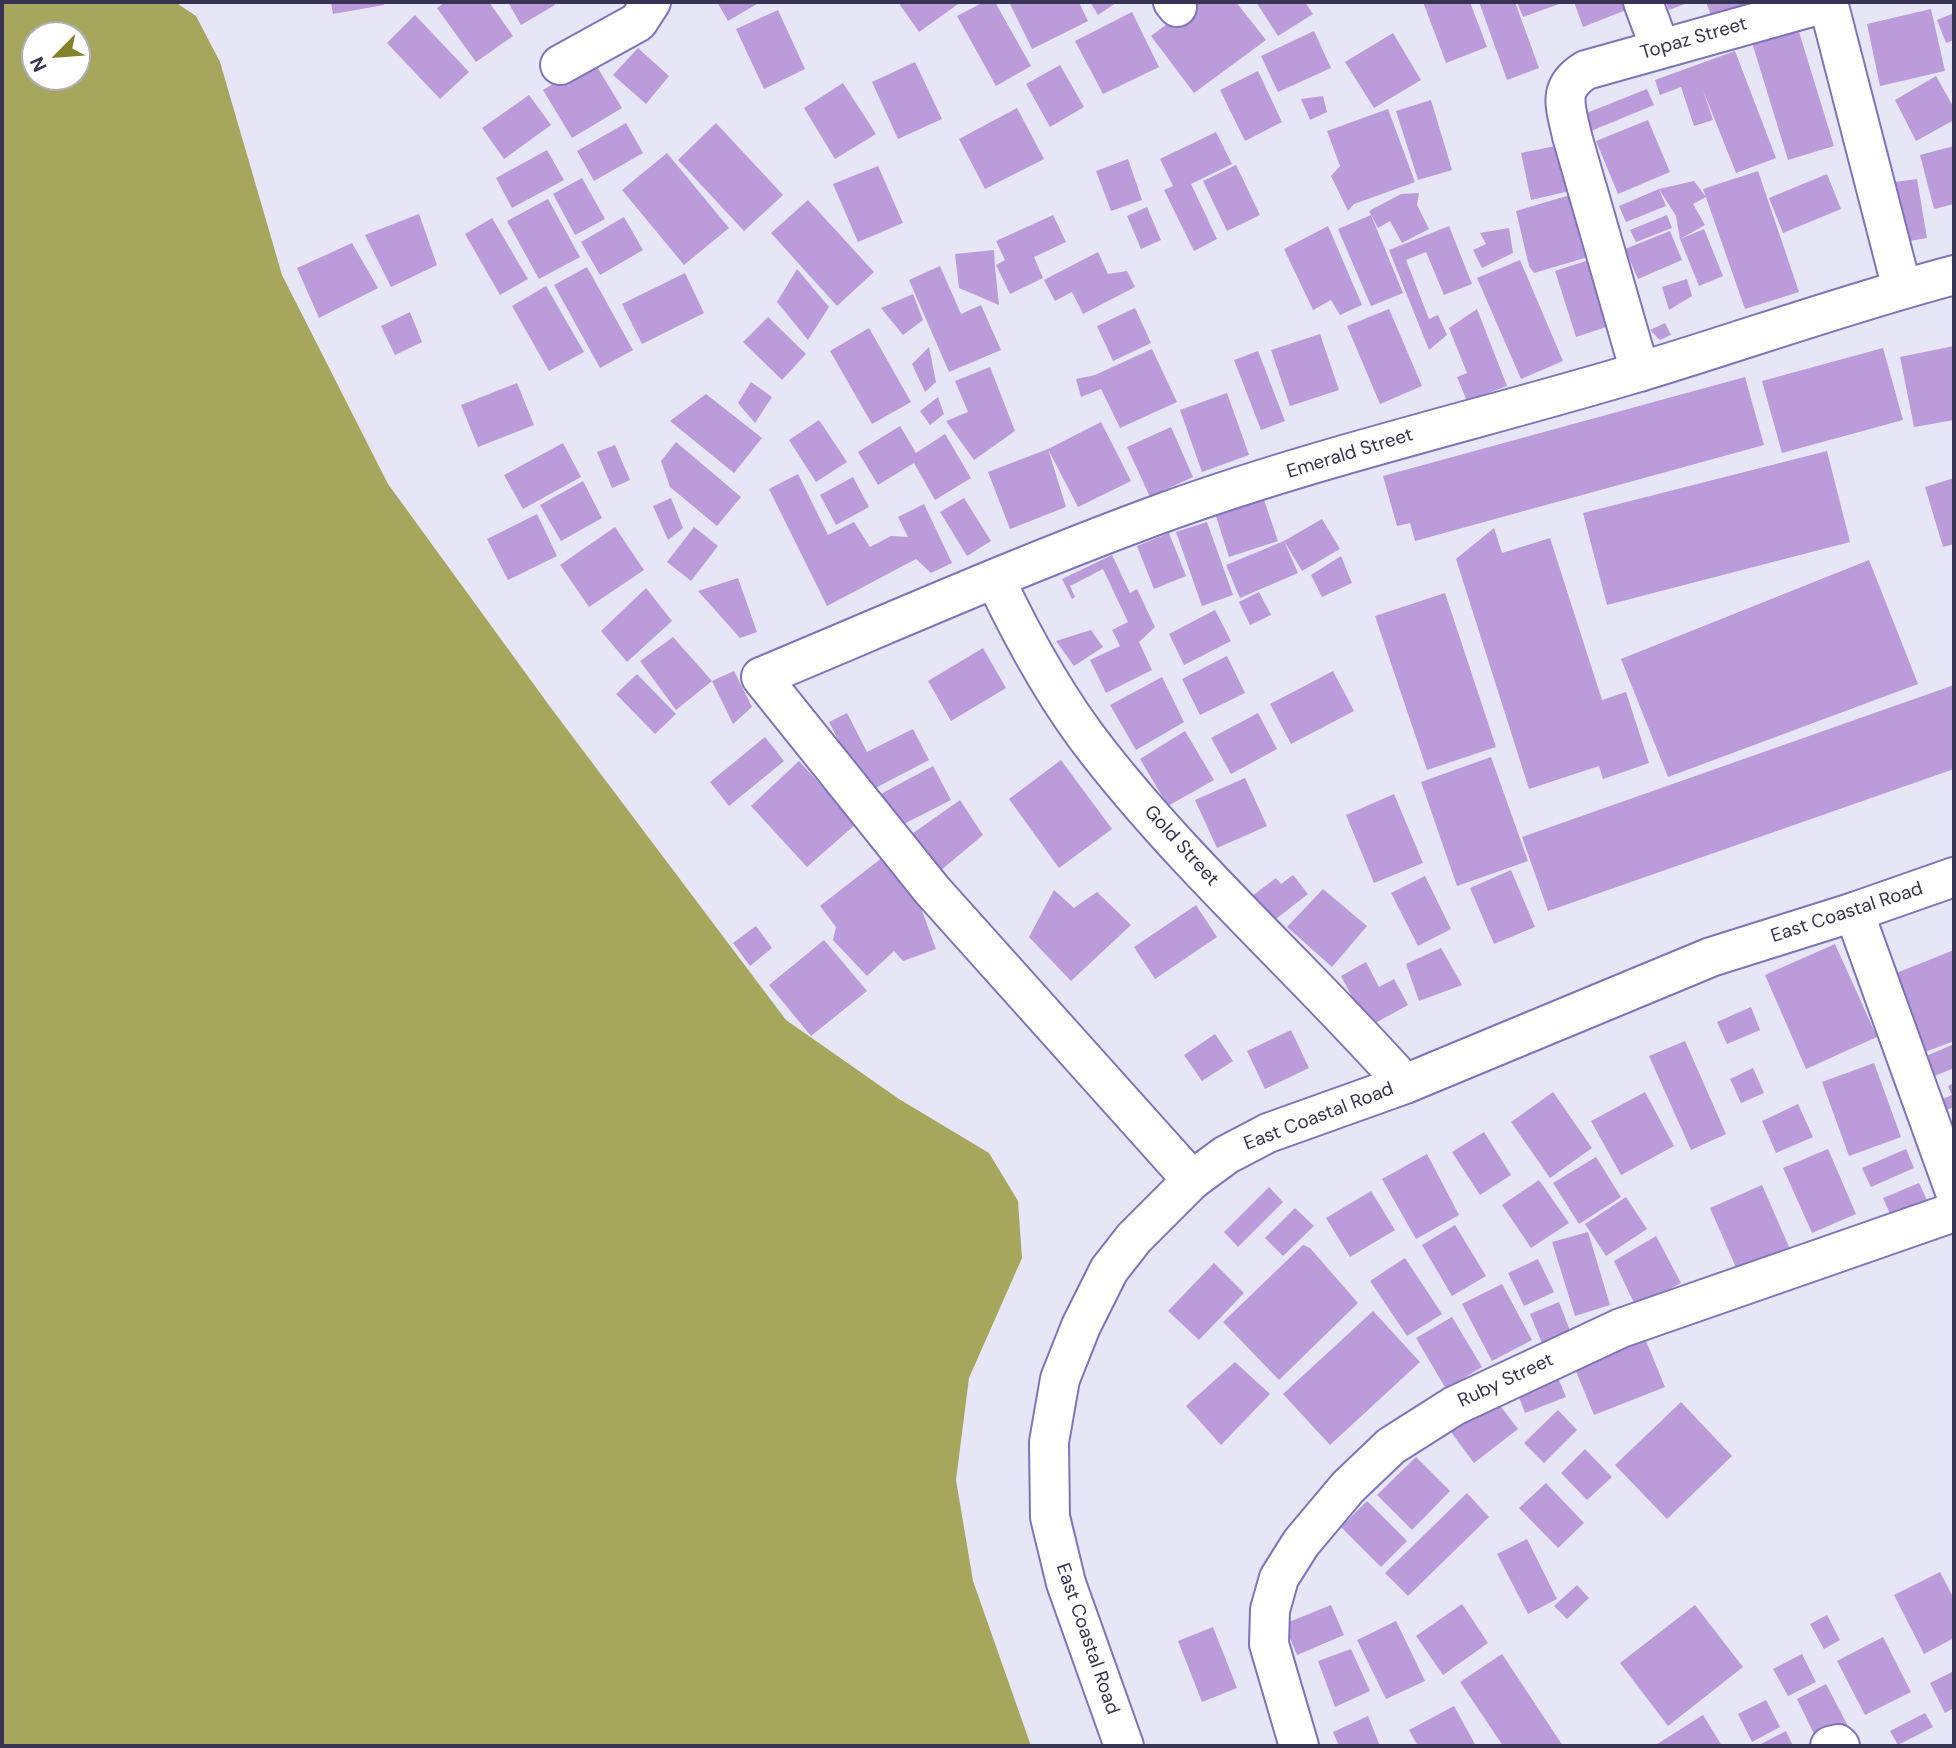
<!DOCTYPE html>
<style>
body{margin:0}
#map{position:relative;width:1956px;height:1748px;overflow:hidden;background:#e7e6f6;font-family:"DM Sans",sans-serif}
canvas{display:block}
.frame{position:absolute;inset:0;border:4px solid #373453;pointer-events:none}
.north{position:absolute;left:21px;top:21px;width:70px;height:70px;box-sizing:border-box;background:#fff;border:2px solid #afaeba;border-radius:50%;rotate:245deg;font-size:19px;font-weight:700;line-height:28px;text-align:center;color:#373453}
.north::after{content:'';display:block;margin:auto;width:24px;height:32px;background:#838129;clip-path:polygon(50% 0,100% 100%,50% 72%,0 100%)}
</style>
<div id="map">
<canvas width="1956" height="1748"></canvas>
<div class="frame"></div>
<div class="north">N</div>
</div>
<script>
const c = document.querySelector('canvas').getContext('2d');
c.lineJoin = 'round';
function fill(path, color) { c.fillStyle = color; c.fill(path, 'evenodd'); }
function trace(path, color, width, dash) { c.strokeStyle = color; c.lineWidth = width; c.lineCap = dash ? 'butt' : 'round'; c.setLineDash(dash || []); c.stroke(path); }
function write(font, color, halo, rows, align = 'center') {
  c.font = font + ' "DM Sans",sans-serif'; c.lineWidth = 5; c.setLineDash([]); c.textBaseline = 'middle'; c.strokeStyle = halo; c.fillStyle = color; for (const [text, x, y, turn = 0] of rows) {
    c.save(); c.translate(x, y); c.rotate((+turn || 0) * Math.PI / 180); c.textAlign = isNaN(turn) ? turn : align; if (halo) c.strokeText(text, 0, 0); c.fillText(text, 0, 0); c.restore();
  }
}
fill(new Path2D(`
 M2,2h173l21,14 24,46 62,213 106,209 163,224 235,312 113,79 90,54 29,48 4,57 -53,120 -13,102 17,101 58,165h-1029zM35,35h42v42h-42z`), '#a7a65d');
fill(new Path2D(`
 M331,2h53v3l-51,9z
 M445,2h44l24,34 -37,26 -39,-54z
 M508,2h45l2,3 -34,20z
 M717,2h39l1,2 -29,17z
 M898,2h63l-42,30z
 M984,2h11l36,64 -35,20 -39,-70z
 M1009,2h70l9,19 -56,28z
 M1090,2h27l-19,13z
 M1196,2h40l30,38 -72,53 -43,-57z
 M1256,2h49l8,12 -35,22z
 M1423,2h47l17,45 -41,16z
 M1479,2h36l24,66 -32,12z
 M1517,2h41l1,2 -36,13z
 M1574,2h49l3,8 -43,17z
 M1666,2h24l-21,8z
 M1706,2h69l-61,20z
 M1931,9l14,62 -65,15 -13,-62z
 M778,10l27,59 -41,20 -28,-60z
 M1132,12l27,55 -56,27 -28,-53z
 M1954,13v27l-8,3 -9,-23z
 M415,15l54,57 -29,27 -53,-56z
 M1796,22l38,124 -46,14 -38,-124z
 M1314,31l17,37 -53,24 -17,-36z
 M1393,33l28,47 -47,28 -29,-46z
 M638,48l31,28 -23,28 -33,-29z
 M1735,51l41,107 -40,15 -33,-83 10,30 -19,6 -13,-39 -21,8 -5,-15z
 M593,60l29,48 -50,30 -29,-48z
 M915,62l27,57 -44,20 -26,-57z
 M1060,65l24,42 -34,20 -24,-43z
 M1258,71l24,51 -37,19 -25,-51z
 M1936,76l18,32v12l-38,21 -21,-41z
 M843,83l33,51 -41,25 -31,-51z
 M1647,89l7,16 -63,26 -7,-17z
 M529,95l22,30 -47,34 -22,-31z
 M1323,96l4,16 -17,8 -9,-21z
 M1431,100l21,70 -34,10 -22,-69z
 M1017,108l27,51 -59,30 -26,-50z
 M1388,109l27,73 -61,22 -6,7 -17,-35 9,-10 -13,-35z
 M1648,120l22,52 -52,22 -22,-53z
 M626,123l17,30 -49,28 -17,-30z
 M716,123l67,72 -39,36 -66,-71z
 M1216,132l16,32 -41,20 26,55 -23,12 -30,-61 9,-4 -13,-27z
 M1560,145l10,46 -39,9 -10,-47z
 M1954,146v58l-20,5 -14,-54z
 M547,150l17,30 -52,28 -16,-30z
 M667,153l62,75 -45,37 -62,-75z
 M1128,159l14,41 -31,11 -15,-40z
 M1236,165l24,50 -33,16 -24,-50z
 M878,166l25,57 -45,19 -25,-58z
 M1758,171l41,121 -54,17 -42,-120z
 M1827,174l14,35 -58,24 -14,-35z
 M582,178l23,41 -30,16 -22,-41z
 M1917,179l10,59 -30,5 -10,-60z
 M1694,181l12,16 -13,7 12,21 -25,14 -4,-23 -17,-27z
 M1659,189l7,17 -40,16 -7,-16z
 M1419,193l-2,12 12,24 -27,14 -12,-22 -12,7 -9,-17 32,-17z
 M1570,195l18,62 -54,16 -5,-7 -13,-55z
 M548,199l32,58 -41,22 -32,-58z
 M808,200l66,72 -37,34 -66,-73z
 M1147,207l14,33 -20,9 -14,-33z
 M419,214l18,51 -46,22 -26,-52z
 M1053,215l13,27 -32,15 9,21 -33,16 -14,-29 9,-5 -9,-19z
 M1371,215l32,78 -32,13 -33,-77z
 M1667,215l5,13 -36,14 -6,-12z
 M624,217l19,33 -43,25 -19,-33z
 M492,218l36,61 -28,16 -35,-61z
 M1328,226l34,79 -22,10 -9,-15 -18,10 -29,-61z
 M1449,226l23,58 -28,11 -18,-43 -20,8 23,59 9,-4 9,20 -18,15 -40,-100z
 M1509,228l4,25 -31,15 -9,-18 13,-6 -6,-11z
 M1704,229l19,47 -24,10 -19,-47z
 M1670,231l12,29 -44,19 -13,-30z
 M352,243l26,45 -59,30 -22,-50z
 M994,250l1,17 4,38 -40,-17 -4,-34z
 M1098,252l10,22 19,-3 8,16 -52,27 -11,-22 -17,9 -11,-21z
 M1520,260l43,101 -42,18 -44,-101z
 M1589,260l20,66 -33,11 -21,-66z
 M940,266l21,48 20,-9 20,45 -52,22 -40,-92z
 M587,267l46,83 -33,18 -46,-83z
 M797,269l32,38 -21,33 -31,-38z
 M685,273l19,40 -62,31 -20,-40z
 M1687,279l5,17 -23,14 -7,-23z
 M546,286l38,66 -35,19 -37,-65z
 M913,294l10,26 -20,15 -22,-27z
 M1135,308l16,35 -38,18 -16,-35z
 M1389,309l33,77 -42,18 -33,-78z
 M1477,309l30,77 -40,15 -10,-24 10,-4 -18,-45z
 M410,312l12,30 -27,13 -14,-29z
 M768,317l38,37 -24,26 -39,-38z
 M1665,323l6,12 -11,5 -10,-10z
 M869,328l42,74 -39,22 -42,-73z
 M1320,334l19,56 -49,16 -19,-56z
 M1954,346v74l-40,7 -14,-70z
 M929,347l7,35 -11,10 -13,-28z
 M1883,348l20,72 -121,33 -20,-72z
 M1152,349l25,53 -57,26 -19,-39 -20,8 -5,-18 19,-4z
 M1258,351l27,70 -24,9 -27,-70z
 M990,367l25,64 -41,29 -28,-39 22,-9 -13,-31z
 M1745,377l19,68 -349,96 -5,-18 -13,3 -14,-50z
 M751,382l21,15 -17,26 -17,-20z
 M517,383l17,42 -56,22 -17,-42z
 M1227,393l22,62 -47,17 -22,-62z
 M706,394l56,44 -28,35 -64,-52z
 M938,397l6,17 -14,11 -10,-14z
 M819,420l28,42 -31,20 -27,-42z
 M1101,422l30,59 -53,26 -30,-58z
 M900,426l16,27 29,-19 26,44 -36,22 -21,-37 -36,22 -20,-33z
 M1171,427l22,50 -43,20 -23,-50z
 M676,442l65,55 -24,29 -47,-39 -9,-26z
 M563,443l18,34 -58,32 -19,-34z
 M615,445l15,35 -18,8 -15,-36z
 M1048,449l18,58 -56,22 -22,-57z
 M1827,451l23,91 -243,63 -24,-92z
 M798,474l30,61 26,-13 16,25 21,-11 17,1 -10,-20 26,-13 28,59 -21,10 -15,-14 -89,47 -58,-117z
 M853,477l16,30 -33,18 -16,-30z
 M1954,478v66l-11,3 -18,-60z
 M583,481l19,37 -41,23 -21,-36z
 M1263,497l15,44 -49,16 -14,-44z
 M671,498l12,30 -15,12 -15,-34z
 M964,498l27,43 -24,15 -27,-44z
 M537,514l20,42 -49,24 -21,-41z
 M1322,519l18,30 -38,22 -18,-30z
 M1207,522l26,73 -31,11 -26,-74z
 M615,527l29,43 -55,37 -29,-42z
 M694,527l24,19 -27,35 -24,-19z
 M1494,528l8,25 48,-15 52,162 24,-8 23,71 -46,16 -4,-13 -70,23 -73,-230z
 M1169,533l17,43 -32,13 -17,-43z
 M1284,541l14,32 -58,25 -14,-33z
 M1112,555l18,38 7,-4 18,38 -16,15 13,28 -46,23 -16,-33 30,-14 -8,-16 16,-8 -25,-53 -33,17 5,11 -3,2 -10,-20z
 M1341,556l11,27 -30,14 -11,-22z
 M1869,560l49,124 -250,93 -47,-118z
 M738,578l19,54 -17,6 -42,-47z
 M646,588l26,33 -45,41 -26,-31z
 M1259,592l12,23 -21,10 -11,-23z
 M1445,593l51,154 -69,23 -52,-154z
 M1215,610l16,31 -47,24 -15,-31z
 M1091,630l12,17 -29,19 -18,-25z
 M673,637l39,44 -36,29 -36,-49z
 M983,648l23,40 -55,33 -23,-40z
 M1227,656l18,37 -45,22 -18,-36z
 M734,671l18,36 -19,17 -21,-43z
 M1333,671l21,40 -63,33 -21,-40z
 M637,674l39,40 -21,20 -39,-40z
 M1162,677l22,45 -48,28 -26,-45z
 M1954,685v84l-406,142 -26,-74z
 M847,713l20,39 46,-23 16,31 -63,33 -37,-71z
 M1258,713l19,36 -46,25 -20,-36z
 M1185,731l29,49 -46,26 -28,-47z
 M765,737l19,24 -55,45 -19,-24z
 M1491,757l37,104 -71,25 -36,-104z
 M1061,760l51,69 -53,39 -50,-69z
 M799,761l57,63 -49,43 -56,-61z
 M933,766l18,34 -57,29 -17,-33z
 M1245,778l22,48 -50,22 -22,-48z
 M1394,794l29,69 -49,20 -28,-68z
 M960,800l23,35 -43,36 -31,-35z
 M883,857l38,51 15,41 -33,12 -9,-10 -27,25 -34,-36 3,-13 -16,-21z
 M1511,870l24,57 -41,17 -24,-56z
 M1293,875l15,19 -36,28 -20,-26 24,-18 5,6z
 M1425,876l26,53 -33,17 -27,-53z
 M1323,889l44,37 -35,41 -45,-40z
 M1054,890l20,18 23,-16 34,33 -60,56 -42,-44z
 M1196,905l21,32 -62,42 -21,-32z
 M756,926l16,22 -22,18 -17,-23z
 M824,940l43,51 -56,45 -42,-51z
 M1835,944l42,93 -71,32 -41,-94z
 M1441,948l21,37 -43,16 -13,-37z
 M1954,950v91l-29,11 -31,-78z
 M1366,962l13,25 15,-8 14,26 -40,22 -27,-51z
 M1751,1007l9,23 -33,14 -10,-22z
 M1291,1030l18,38 -44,21 -18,-38z
 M1215,1034l18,27 -31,20 -18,-26z
 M1685,1041l41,93 -35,16 -42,-94z
 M1954,1044v24l-29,12 -8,-20z
 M1874,1063l27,74 -52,19 -27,-74z
 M1753,1068l11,25 -23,10 -11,-24z
 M1954,1083v24l-10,4 -4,-11 12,-5 -4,-9z
 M1553,1092l39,56 -42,30 -39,-56z
 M1645,1092l29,54 -53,29 -30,-54z
 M1798,1104l15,33 -37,16 -14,-32z
 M1484,1132l27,43 -31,20 -28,-43z
 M1828,1149l28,65 -44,19 -29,-65z
 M1906,1149l8,19 -43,19 -9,-19z
 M1427,1154l32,61 -43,24 -34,-60z
 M1596,1157l25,40 -42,27 -26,-41z
 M1539,1180l30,43 -38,25 -29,-43z
 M1919,1183l8,17 -36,16 -8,-18z
 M1762,1185l28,64 -52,23 -28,-64z
 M1269,1187l14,15 -45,45 -14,-15z
 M1371,1191l24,39 -45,27 -24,-39z
 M1626,1197l21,32 -41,27 -21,-32z
 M1295,1208l19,18 -31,30 -18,-18z
 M1455,1225l31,51 -34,20 -30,-51z
 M1588,1232l22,73 -35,11 -23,-74z
 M1656,1236l25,47 -45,24 -22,-46z
 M1303,1245l7,3 48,55 -79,77 -56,-58z
 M1405,1258l37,56 -35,22 -37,-55z
 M1538,1259l16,33 -30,14 -16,-33z
 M1214,1263l30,30 -45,47 -31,-29z
 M1502,1284l30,56 -40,21 -30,-57z
 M1559,1302l13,34 -28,12 -14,-34z
 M1373,1311l47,51 -90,83 -47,-51z
 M1452,1317l30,50 -36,22 -30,-51z
 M1644,1336l21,51 -71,28 -21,-51z
 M1235,1362l35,32 -49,51 -35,-39z
 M1554,1368l12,29 -41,16 -11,-29z
 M1495,1399l23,30 -44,34 -23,-31z
 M1681,1402l51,54 -65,63 -52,-54z
 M1558,1410l19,20 -33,33 -20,-20z
 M1585,1449l27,28 -25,23 -26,-27z
 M1416,1457l34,34 -38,39 -35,-35z
 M1546,1483l38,40 -26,25 -39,-40z
 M1467,1493l22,24 -81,79 -23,-23z
 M1367,1501l40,40 -26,26 -40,-40z
 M1527,1539l30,60 -29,15 -31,-60z
 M1940,1572l14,27v39l-30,16 -30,-59z
 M1577,1585l12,13 -22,21 -13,-13z
 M1462,1604l26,39 -45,32 -27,-39z
 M1331,1605l13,30 -47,20 -13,-31z
 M1695,1605l48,62 -75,59 -48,-63z
 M1827,1615l13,25 -16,9 -14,-25z
 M1396,1621l29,60 -39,18 -29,-59z
 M1213,1627l24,61 -35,14 -24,-61z
 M1883,1637l28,55 -46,23 -28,-54z
 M1351,1649l19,42 -35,16 -17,-46z
 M1502,1654l61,92h-60l-43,-64z
 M1802,1654l14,28 -28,14 -15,-27z
 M1954,1671v37l-9,5 -15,-30z
 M1826,1684l22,42 -30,16 -21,-43z
 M1766,1700l14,27 -28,15 -14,-28z
 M1454,1706l22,40h-58l-9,-16z
 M1925,1713l8,14 -35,18 -8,-14z
 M1703,1715l19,31h-68z
 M1368,1716l12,30h-41l-6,-14z
 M1786,1731l7,15h-36z`), '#bb9bda');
const minor = new Path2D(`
 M1173,2l4,5
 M1643,2l17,46
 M1828,2l74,287
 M560,65l78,-43 13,-20
 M1640,372l-68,-236c-6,-29 -16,-48 14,-66l243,-68
 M995,579c29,61 61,120 103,173 93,119 207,219 307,332
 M1854,912l100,277
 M1192,1180l-260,-290 -171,-213c134,-56 267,-115 404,-165 155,-56 317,-93 474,-140 106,-32 209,-69 315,-97
 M1299,1746l-30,-102 1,-34 9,-32 22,-35 47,-56 43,-41 63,-40 167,-78 333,-116
 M1830,1746l8,-2 2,2`);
const primary = new Path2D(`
 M1124,1746l-58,-163 -16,-66 -1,-75 11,-63 21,-53 28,-56 25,-32 58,-58 34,-25 42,-22 137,-49 306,-127 143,-45 100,-35`);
trace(minor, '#7c74bd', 42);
trace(primary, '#7c74bd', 42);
trace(minor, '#fff', 38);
trace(primary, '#fff', 38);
write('19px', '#373453', '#fff', [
 ["Topaz Street",1694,39,-16],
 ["Emerald Street",1350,454,-17],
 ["Gold Street",1181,846,48],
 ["East Coastal Road",1847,913,-18],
 ["East Coastal Road",1319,1117,-21],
 ["Ruby Street",1506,1381,-25],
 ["East Coastal Road",1087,1639,71]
]);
</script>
